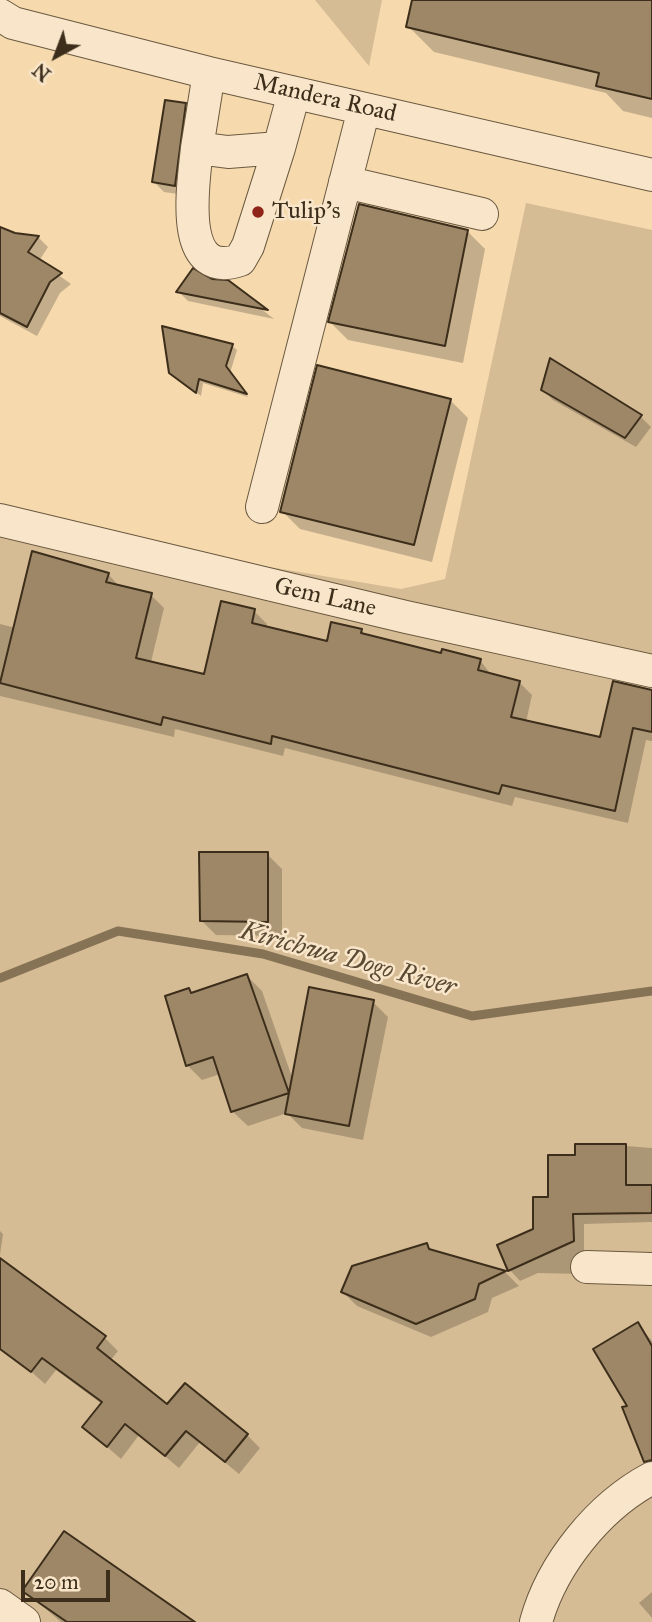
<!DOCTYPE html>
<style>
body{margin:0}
#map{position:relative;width:652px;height:1622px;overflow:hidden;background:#f6d9ad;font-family:"IM FELL Great Primer",serif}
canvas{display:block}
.north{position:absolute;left:21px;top:21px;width:70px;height:70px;-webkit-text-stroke:5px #f9e6ca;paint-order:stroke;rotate:221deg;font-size:19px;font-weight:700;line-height:28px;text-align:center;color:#3c2e1b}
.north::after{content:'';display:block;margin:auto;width:24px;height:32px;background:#3c2e1b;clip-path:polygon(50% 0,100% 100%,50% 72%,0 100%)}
.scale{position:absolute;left:21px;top:1570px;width:89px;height:32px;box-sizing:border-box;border:4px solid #3c2e1b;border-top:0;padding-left:9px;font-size:21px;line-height:24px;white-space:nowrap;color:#3c2e1b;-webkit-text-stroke:5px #f9e6ca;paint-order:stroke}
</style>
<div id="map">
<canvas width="652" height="1622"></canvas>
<div class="north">N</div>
<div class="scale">20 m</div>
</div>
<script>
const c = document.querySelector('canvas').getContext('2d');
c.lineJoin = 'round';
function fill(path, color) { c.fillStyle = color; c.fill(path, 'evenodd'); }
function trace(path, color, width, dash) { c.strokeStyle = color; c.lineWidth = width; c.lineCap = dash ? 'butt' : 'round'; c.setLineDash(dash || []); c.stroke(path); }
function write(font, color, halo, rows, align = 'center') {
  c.font = font + ' "IM FELL Great Primer",serif'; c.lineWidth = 5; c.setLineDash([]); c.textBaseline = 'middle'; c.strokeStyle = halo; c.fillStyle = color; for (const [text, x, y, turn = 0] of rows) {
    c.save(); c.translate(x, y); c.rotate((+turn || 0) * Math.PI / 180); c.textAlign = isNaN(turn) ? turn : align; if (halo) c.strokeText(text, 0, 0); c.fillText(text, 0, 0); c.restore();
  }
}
fill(new Path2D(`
 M315,0h67l-13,66z
 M526,203l126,27v1392h-652v-1100l401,67 44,-10z`), '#d6bc94');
fill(new Path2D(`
 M414,0h238v118l-29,-7 -17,-18 -172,-41 -26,-26z
 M185,105l10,10 -10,80 -21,-3 -10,-10z
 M0,229l15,6 23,2 10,10 -9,14 32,23 -11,9 -23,43 -37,-20z
 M467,231l18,18 -22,114 -115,-23 -18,-18z
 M211,281l16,1 47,37 -86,-18 -10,-10z
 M232,346l5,4 -7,23 18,24 -45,-14 -2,13 -25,-18z
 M551,361l90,56 10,10 -15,20 -83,-47 -10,-10z
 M450,400l18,18 -36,144 -132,-33 -18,-18z
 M108,574l13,14 30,7 13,13 -13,54 54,14 49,-65 13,13 -1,5 62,14 33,-13 6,7 76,18 37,5 12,16 27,6 13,13 -6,27 75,17 51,-47v49l-6,-1 -18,83 -113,-26 -3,9 -227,-58 -2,8 -108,-27 -1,8 -174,-41v-72l16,4z
 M267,854l15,15v67l-66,-1 -14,-14z
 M247,976l15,15 31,89 80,-78 15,15 -25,123 -61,-12 -15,-15 -39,13 -15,-14 -13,-38 -18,6 -14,-14 -20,-69 21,-7 4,4z
 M626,1146l26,2v74l-68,2v42l-4,8 -42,-1 -18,8 -10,-11 66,-113z
 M0,1231l3,3 -3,21z
 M427,1245l7,7 72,21 13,13 -27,12 -4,14 -57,25 -74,-31 -14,-14z
 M0,1260l105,78 13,13 -8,10 58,46 79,28 13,13 -21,26 -39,-32 -21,26 -40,-33 -18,24 -37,-32 18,-23 -46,-34 -11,14 -45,-40z
 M638,1324l14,17v107l-23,-42z
 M25,1591l167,31h-131z
 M652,1592v26l-13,-15z`), '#0003');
trace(new Path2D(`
 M0,978l118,-47 145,23 209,62 180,-25`), '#867255', 9);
const building = new Path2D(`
 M412,0h240v99l-56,-13 3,-13 -193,-46z
 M165,100l21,3 -11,83 -23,-4z
 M359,204l109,26 -23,116 -117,-24z
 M0,227l15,6 24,3 -11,16 34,21 -12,9 -23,45 -27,-14z
 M193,268l19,11 16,1 40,30 -92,-18z
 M162,326l71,18 -7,22 21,28 -48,-15 -3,14 -27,-20z
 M550,358l92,57 -17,23 -84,-48z
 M317,365l134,34 -37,146 -134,-33z
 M32,551l77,22 -3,9 46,11 -16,65 68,16 17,-73 34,8 -3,14 75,18 4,-19 31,7 -1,4 80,20 1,-4 39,10 -3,11 42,11 -9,36 89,20 13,-56 39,9v42l-19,-4 -18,83 -113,-26 -3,9 -227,-58 -1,8 -108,-27 -2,8 -161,-42z
 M199,852h69v70l-68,-1z
 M247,974l42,119 -58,19 -18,-55 -27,9 -21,-70 24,-8 2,5z
 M309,987l65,13 -25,126 -64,-12z
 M575,1144h51v41h26v28l-79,1 1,27 -66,30 -11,-26 36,-16v-32h15v-42h27z
 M427,1243l2,6 77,22 -27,13 -4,15 -59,25 -75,-32 11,-26z
 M0,1258l106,78 -9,12 70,56 18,-21 63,51 -23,28 -39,-31 -21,25 -40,-32 -18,23 -25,-20 20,-25 -60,-44 -11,14 -31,-23z
 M638,1322l14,24v114l-8,2 -22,-55 5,-1 -34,-57z
 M64,1531l131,91h-128l-45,-31z`);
fill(building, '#9d8767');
trace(building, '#3c2e1b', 2);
const minor = new Path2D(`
 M0,15l13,8 196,50 443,102
 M209,73l-12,75 31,4 51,-4 15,-55
 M197,148c-3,32 -21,134 43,112l8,-14 31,-98
 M345,182l137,32
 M262,507l102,-398
 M0,520l406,97 246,54
 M587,1267l65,2
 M0,1605l24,17
 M536,1622c16,-58 63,-116 116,-144`);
trace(minor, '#6a5940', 34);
trace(minor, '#f9e6ca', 32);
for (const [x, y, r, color] of [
 [258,212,7,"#8f2418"]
]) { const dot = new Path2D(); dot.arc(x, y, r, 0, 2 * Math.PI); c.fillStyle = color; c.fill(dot); trace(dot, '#f9e6ca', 2.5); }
write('24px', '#3c2e1b', '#f9e6ca', [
 ["Mandera Road",325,99,13],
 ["Gem Lane",325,598,13]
]);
write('24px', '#3c2e1b', '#f9e6ca', [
 ["Tulip's",272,212]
], 'left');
write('italic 26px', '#5b4a33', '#f9e6ca', [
 ["Kirichwa Dogo River",348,960,15]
]);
</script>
